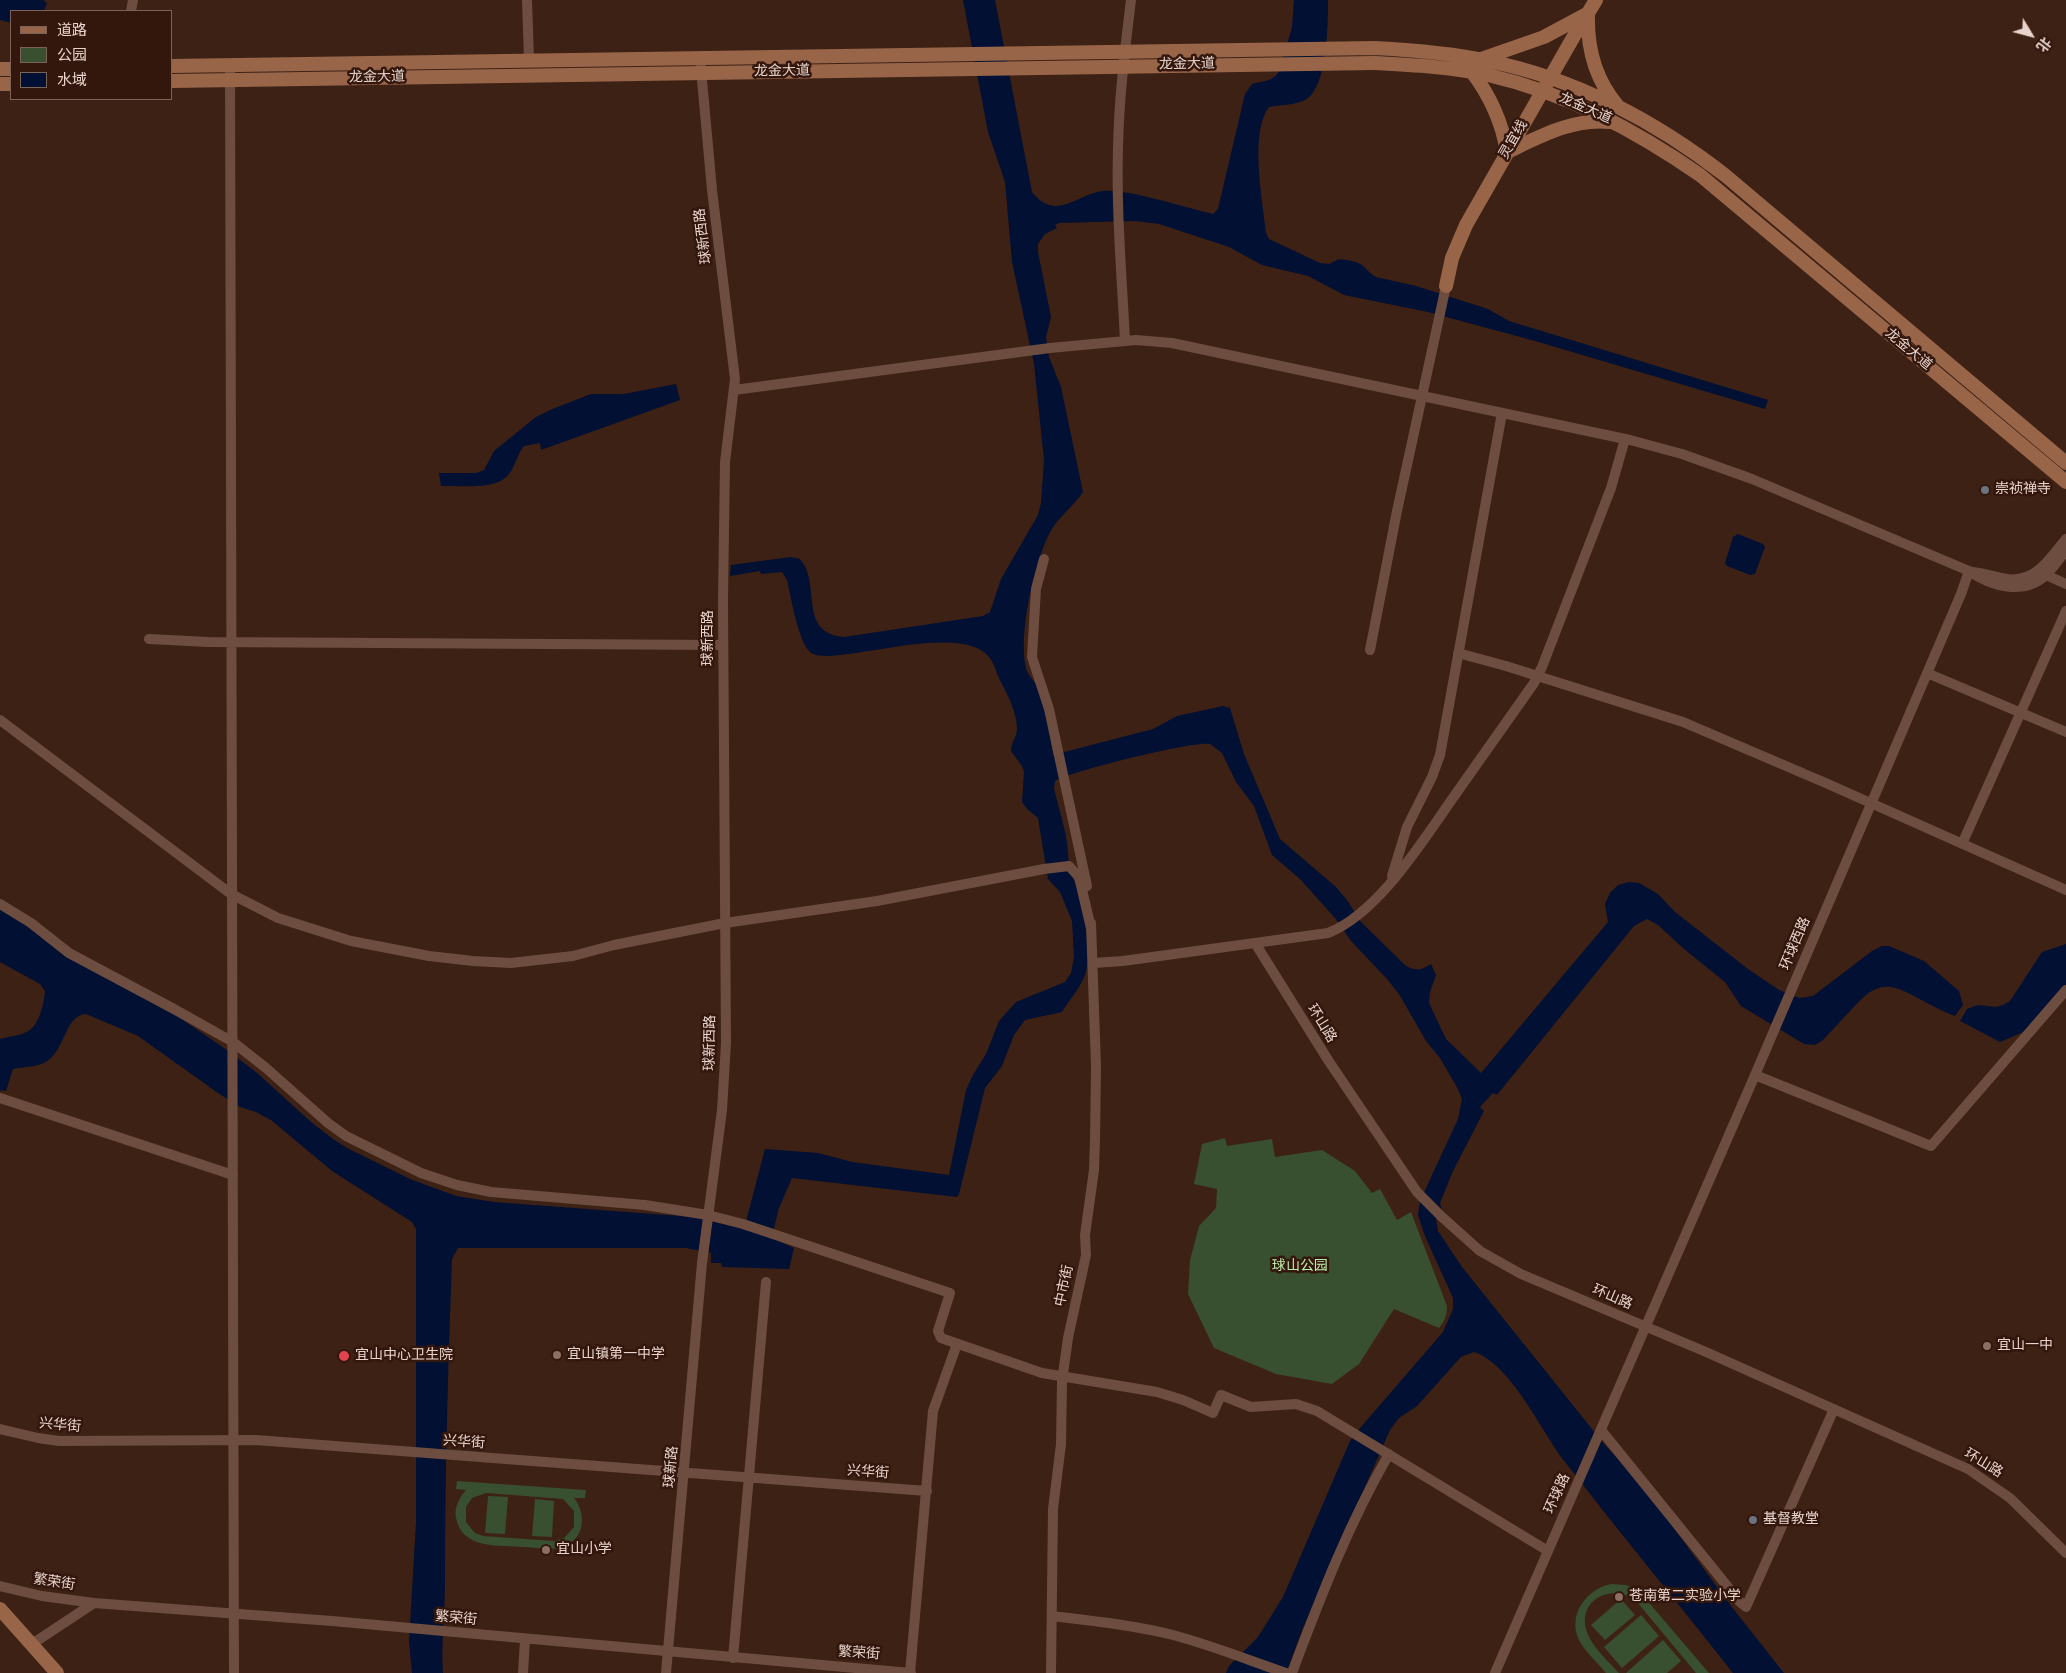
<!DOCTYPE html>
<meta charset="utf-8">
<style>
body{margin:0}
#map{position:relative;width:2066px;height:1673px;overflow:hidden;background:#3d2115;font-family:"Source Sans 3","Noto Sans SC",sans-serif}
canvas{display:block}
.legend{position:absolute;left:10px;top:10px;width:162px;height:90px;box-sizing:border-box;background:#33170c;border:1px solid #7b6359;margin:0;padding:6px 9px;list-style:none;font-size:15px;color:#e8d4cd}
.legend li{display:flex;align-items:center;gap:10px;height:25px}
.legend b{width:25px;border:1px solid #7b6359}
.north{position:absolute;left:2006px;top:10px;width:50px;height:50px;-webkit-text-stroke:4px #33170c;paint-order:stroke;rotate:127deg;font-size:14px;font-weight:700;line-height:20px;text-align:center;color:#e8d4cd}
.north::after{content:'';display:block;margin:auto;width:18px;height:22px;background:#e8d4cd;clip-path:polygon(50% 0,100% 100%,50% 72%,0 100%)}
</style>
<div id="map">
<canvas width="2066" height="1673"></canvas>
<ul class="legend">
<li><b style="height:6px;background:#996549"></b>道路</li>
<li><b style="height:14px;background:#384f30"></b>公园</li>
<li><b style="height:14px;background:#011033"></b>水域</li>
</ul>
<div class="north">北</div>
</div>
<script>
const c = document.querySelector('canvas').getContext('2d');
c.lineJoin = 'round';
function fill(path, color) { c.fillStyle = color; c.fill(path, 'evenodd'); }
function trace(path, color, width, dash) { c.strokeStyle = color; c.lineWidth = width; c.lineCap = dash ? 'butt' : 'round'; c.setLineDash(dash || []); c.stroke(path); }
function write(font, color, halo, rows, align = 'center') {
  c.font = font + ' "Source Sans 3","Noto Sans SC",sans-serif'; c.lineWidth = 5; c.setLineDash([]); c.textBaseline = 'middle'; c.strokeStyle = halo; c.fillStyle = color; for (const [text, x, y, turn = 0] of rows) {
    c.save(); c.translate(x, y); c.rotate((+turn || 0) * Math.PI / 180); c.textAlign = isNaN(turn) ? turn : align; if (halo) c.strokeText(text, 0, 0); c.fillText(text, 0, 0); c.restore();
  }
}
fill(new Path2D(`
 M1225,1138l2,8 45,-7 3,18 47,-7 33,21 17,22 8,-4 17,31 14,-8 36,94c0,9 -2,15 -8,22l-45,-19 -35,55 -27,20 -56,-10 -62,-26 -26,-54 2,-34 9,-34 17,-18 1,-19 -23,-5 8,-40z
 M457,1481l129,9 -1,8h-11c13,16 11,42 -12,49 -12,4 -26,0 -38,0 -24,-2 -62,3 -68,-29 -2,-10 3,-20 10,-28l-10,-1zM486,1493l77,6 11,12v16l-10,11 -10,3 -71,-5 -8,-3 -9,-11v-15l6,-9z
 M488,1496l20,1 -3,37 -20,-1z
 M535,1499l19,2 -2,36 -20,-1z
 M1611,1584l15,1 13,6 70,82h-13l-59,-71c-22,-20 -59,-4 -51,27 4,16 22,32 33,44h-13c-8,-10 -21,-21 -27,-33 -12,-26 8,-51 32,-56z
 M1621,1599l14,16 -30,25 -14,-15z
 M1641,1615l18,21 -37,32 -18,-21z
 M1663,1640l18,21 -14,12h-41z`), '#384f30');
fill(new Path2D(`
 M0,0h43l4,3 -3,8h-33v12l-11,-3z
 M963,0h32l37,192c24,30 43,3 70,-1 24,-3 85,17 111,23l5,-5 27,-115 7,-10c10,-3 19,-2 26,-11l14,-45 2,-28h34c0,23 0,92 -25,101 -10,4 -23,4 -34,6 -20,26 -6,95 -3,126l3,6 51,24 9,1 10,-5c7,1 19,2 24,7 5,4 7,8 13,11l40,9 72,23 21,12 259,79 -3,9 -230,-68 -107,-29 -84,-17 -36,-19 -46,-11 -33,-18 -70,-23 -24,-3 -76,2 -4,2 2,3 -12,6 -7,10v8l13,65 -5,20 3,20 12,30 22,105c-10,15 -26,26 -34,42 -15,31 -31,100 -23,134 2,8 9,13 12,20 9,21 12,43 15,67l100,-26 24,-13 46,-10 7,2 14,46 36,85 56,48 11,13 14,22 44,43c9,6 16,6 26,-1l5,11 -6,17 -1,11 17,36 35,34 127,-151 -3,-18 5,-11 8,-8 11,-3 10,1 19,11 17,18 73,57 31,21 20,8 14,-2 59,-45 10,-5h7l35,15 35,30 4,14 -8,11c-16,-6 -29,-14 -45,-22 -28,-15 -40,-5 -59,16 -10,10 -19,21 -29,31l-7,4 -11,-1 -63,-38 -16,-24 -41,-33 -26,-24 -11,-6 -13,7 -137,169 -4,-2 -13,14 4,4 -31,60 -13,32 2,7 -6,9 2,12 24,36 142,177 38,41 89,121 53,67h-51c-56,-71 -113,-140 -168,-211 -24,-31 -54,-98 -91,-110l-13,5 -44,49 -18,12 -9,12 -87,198 -17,45h-60l3,-7 29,-29 25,-40 67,-156 11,-14 82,-95 10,-23v-11l-28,-62 -7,-21 2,-14 38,-82 4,-20 -4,-10 -18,-31 -14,-17 -27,-47 -12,-15 -36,-38 -16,-23 -35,-39 -28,-24 -18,-49 -18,-24 -14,-29 -12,-9c-18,-3 -138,27 -155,37l-1,7c6,27 17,55 14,83 14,12 24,82 18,101 -4,14 -16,27 -24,40l-37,8 -11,15 -12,31 -17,22 -26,106 -2,3 -165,-19 -13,30 -7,28 4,4 18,8 -5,21 -67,-2 -1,-4h-10v-10l-25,-5h-228l-6,11c-4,108 -7,215 -7,323 0,31 -4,60 -2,91h-31l-3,-31 7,-120v-293l-4,-7 -80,-51 -61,-51 -15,-8 -16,-5 -22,-14 -80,-57 -52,-22c-22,1 -20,38 -42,49 -8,4 -21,4 -31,6l-7,22 -5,-1 -1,2v-53c9,-3 24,-3 31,-10 9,-7 13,-27 14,-38l-5,-7 -40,-22v-53l109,69 71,40 44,30 32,24 55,50 22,17 14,9 63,31 46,17 38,6 199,15 51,12 21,-80 53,4 34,9 97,13 17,-85 7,-15 13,-21 13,-33 17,-19 49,-20 6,-9 3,-16 -2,-36 -12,-29 -12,-13 -10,-61 -11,-9 -5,-7 2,-30 -2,-6 -11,-15c0,-8 6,-15 6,-22 0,-16 -9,-33 -16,-47 -6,-10 -6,-21 -16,-29 -37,-30 -157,16 -175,-1 -12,-11 -19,-55 -23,-72l-5,-8 -21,2 -1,-3 -30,5 1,-11 60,-8 9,2c22,25 -3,74 44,78l139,-21 7,-4 11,-33 37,-64 3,-12 3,-43 -10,-96 -22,-102 -7,-80 -17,-50z
 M676,384l4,16 -139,50 -1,-7 -16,3c-7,8 -8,19 -15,28 -12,17 -49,11 -68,12l-2,-13h37l8,-3 10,-19 42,-34 14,-7 41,-16h33z
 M1738,534l25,10 2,3 -10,27 -5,1 -23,-9 -2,-3 8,-26z
 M2066,944v41l-38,45 -28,12 -40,-21 7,-12 11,-4 18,2 7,-2 7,-4 32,-49z`), '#011033');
trace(new Path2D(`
 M527,0l2,60
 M131,11l2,-11
 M230,65l4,1608
 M1125,341c-3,-64 -9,-129 -7,-194 1,-49 7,-98 13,-147
 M734,390l316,-42 86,-8 36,3 458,97 52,14 70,25 217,92c22,15 54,25 77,4 7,-7 13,-16 20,-24
 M1044,559l-8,30 -4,68 17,52 38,177
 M1972,572c12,1 23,5 35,7 29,4 43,-21 59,-40
 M2046,575l20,9
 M149,639l59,3 515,3
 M1370,650l27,-139 49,-225
 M1458,653l48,13 177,56 145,62 238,106
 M1927,673l139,59
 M0,720l231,174 47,24 73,23 78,15 44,5 38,2 62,-7 41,-11 111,-22 152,-22 167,-32 25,-3 10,11 12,51
 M1962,844l104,-233
 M1392,876l15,-49 25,-50 8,-22 62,-342
 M0,904l31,19 38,30 105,56 59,33 33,26 62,55 18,13 75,37 36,12 34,7 154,13 63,10 35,9 207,69 -12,38 3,7 101,35 115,19 26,8 30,13 8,-18 30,12 45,-3 21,7 231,140
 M1255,943l73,117 89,132 25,25 38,34 41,23 185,78 262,117 42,29 56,55
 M1093,963l30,-2 205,-28c51,-20 95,-93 127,-138 26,-37 52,-74 79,-112l8,-16 69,-179 14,-49
 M1755,1075l176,71 135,-156
 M0,1098l233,77
 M0,1429l38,9 21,3 197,-1 671,51
 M1601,1430l139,172 6,5 88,-198
 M0,1586l42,10 52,7 238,18 579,52
 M1052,1616c40,5 81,9 121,19 38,10 75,25 113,38
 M32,1644l62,-41
 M733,1658l33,-376
 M523,1673l2,-33
 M666,1673l36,-410 20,-153 4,-67 -3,-443 2,-138 10,-83 -23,-189 -12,-132
 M910,1673l23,-262 24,-67
 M1051,1673l2,-164 8,-65 1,-63 6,-43 18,-83 -1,-20 9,-65 1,-31 1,-72 -5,-144
 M1292,1673c28,-75 57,-150 97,-219
 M1495,1673l257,-591 209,-488 8,-23`), '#6d4d40', 10);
trace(new Path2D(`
 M1588,14c-1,33 7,65 29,91
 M1481,59l63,-22 41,-22
 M171,66l1204,-18c38,2 76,5 113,13 87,17 169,61 238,115l340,287
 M0,69h11
 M1472,72c19,25 30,50 35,80 32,-15 66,-34 102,-30
 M171,81l1203,-18c38,2 77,4 114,12 78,18 147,55 212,100l366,307
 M0,84h11
 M1446,286l6,-28 14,-33 108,-189 22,-36
 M0,1609l57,64`), '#996549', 14);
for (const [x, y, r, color] of [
 [1985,490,5,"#6b7280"],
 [1987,1346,5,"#8d6e63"],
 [557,1355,5,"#8d6e63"],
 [344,1356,6,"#e0444e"],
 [1753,1520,5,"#6b7280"],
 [546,1550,5,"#8d6e63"],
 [1619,1597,5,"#8d6e63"]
]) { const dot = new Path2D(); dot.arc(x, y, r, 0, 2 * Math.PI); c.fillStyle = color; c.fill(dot); trace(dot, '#33170c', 2); }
write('14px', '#e8d4cd', '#33170c', [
 ["龙金大道",1187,65,-1],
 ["龙金大道",782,72,-1],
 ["龙金大道",377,78,-1],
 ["龙金大道",1585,109,24],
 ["灵宜线",1514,140,-60],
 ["球新西路",704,236,-97],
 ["龙金大道",1908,350,40],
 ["球新西路",709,638,-90],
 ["环球西路",1796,944,-67],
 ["环山路",1321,1024,58],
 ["球新西路",711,1043,-89],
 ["中市街",1065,1286,-78],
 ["环山路",1612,1298,23],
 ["兴华街",60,1426,5],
 ["兴华街",464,1443,4],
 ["环山路",1983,1464,31],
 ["球新路",672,1467,-85],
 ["兴华街",868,1473,4],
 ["环球路",1558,1494,-66],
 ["繁荣街",54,1583,9],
 ["繁荣街",456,1619,5],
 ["繁荣街",859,1654,4]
]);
write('14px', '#e8d4cd', '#33170c', [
 ["崇祯禅寺",1995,490],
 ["宜山一中",1997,1346],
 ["宜山镇第一中学",567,1355],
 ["宜山中心卫生院",355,1356],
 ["基督教堂",1763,1520],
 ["宜山小学",556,1550],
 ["苍南第二实验小学",1629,1597]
], 'left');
write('14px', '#baecaa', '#33170c', [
 ["球山公园",1300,1267]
]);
</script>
